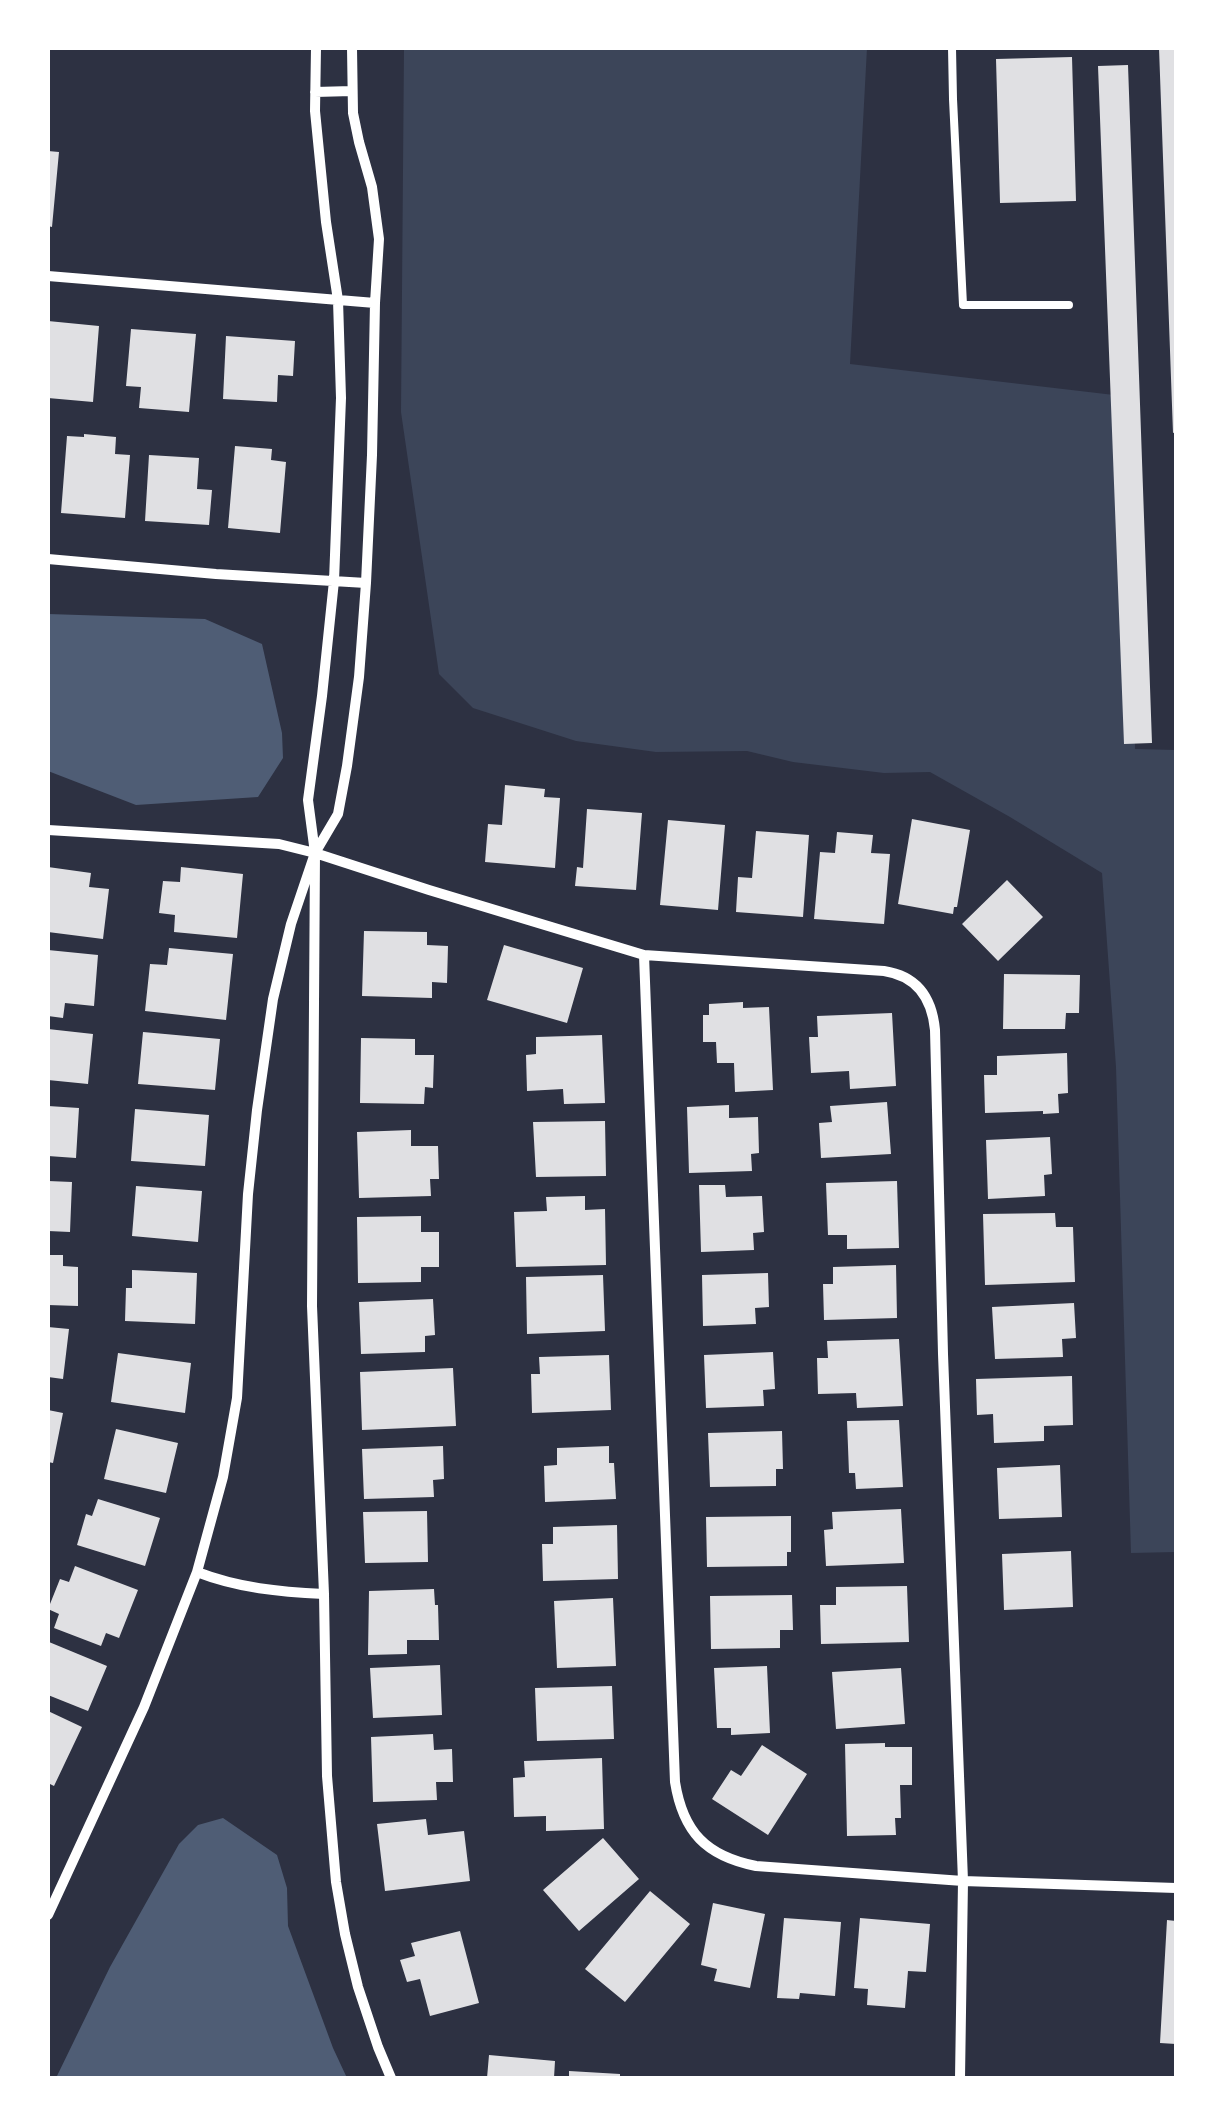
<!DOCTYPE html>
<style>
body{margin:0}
#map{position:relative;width:1224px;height:2126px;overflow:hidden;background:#2d3142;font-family:Lato,sans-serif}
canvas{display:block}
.frame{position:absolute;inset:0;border:50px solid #fff;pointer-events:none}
</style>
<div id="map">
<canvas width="1224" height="2126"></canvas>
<div class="frame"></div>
</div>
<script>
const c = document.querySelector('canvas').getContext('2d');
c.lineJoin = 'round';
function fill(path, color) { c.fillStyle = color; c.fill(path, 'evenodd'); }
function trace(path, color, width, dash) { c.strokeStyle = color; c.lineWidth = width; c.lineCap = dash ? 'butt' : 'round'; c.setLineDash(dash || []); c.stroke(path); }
fill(new Path2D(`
 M404,48h463l-17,316 281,33 4,352 41,1v802l-45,1 -15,-486 -14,-194 -92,-56 -80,-45 -46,1 -91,-11 -46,-11 -91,1 -80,-11 -103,-33 -34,-34 -38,-262z`), '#3c4559');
fill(new Path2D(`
 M48,614l157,5 57,25 20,89 1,25 -25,39 -122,8 -88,-34z
 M223,1818l54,37 10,33 1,38 45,122 14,30h-291l54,-111 69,-123 19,-19z`), '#4f5d75');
fill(new Path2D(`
 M1159,48h17v384l-3,1z
 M1072,57l4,144 -76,2 -4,-144z
 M1128,65l24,678 -28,1 -26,-678z
 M48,151l11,1 -7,75 -4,-1z
 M48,321l51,5 -6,76 -45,-4z
 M131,329l65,5 -7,78 -50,-4 2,-21 -15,-1z
 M226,336l69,5 -2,35 -15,-1 -1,27 -54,-3z
 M84,434l32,3 -1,17 15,1 -5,63 -64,-5 6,-77 17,1z
 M235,446l37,3 -1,11 15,2 -6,71 -52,-5z
 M149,455l50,3 -2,31 15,1 -3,35 -64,-4z
 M505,785l40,4 -1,8 16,1 -5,70 -70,-6 3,-38 14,1z
 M587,809l55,4 -6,77 -61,-4 2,-19 6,1z
 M912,819l58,11 -13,77h-3l-1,7 -55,-10z
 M668,820l57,5 -7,85 -58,-5z
 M756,831l53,4 -6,82 -67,-5 2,-35 14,1z
 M837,832l36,3 -2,18 19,1 -6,70 -70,-5 6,-67 15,1z
 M48,867l43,6 -2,14 20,2 -6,50 -55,-7z
 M181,867l62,7 -6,64 -63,-6 1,-17 -16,-2 4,-32 17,1z
 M1007,880l36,37 -45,44 -36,-37z
 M364,931l63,1v13l21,1 -1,37 -15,-1v16l-70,-2z
 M504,945l79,23 -16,55 -80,-23z
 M169,948l64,6 -7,66 -81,-9 5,-47 17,1z
 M48,950l50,5 -4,51 -29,-3 -2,15 -15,-2z
 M1004,974l76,1 -1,38h-13l-1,16h-62z
 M743,1002v6l26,-1 4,83 -38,2 -1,-29h-17l-1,-21h-13v-27h6v-11z
 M892,1013l4,73 -46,3 -1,-18 -38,2 -2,-36h9l-1,-21z
 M48,1029l45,5 -5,50 -40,-4z
 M143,1032l77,7 -5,51 -77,-6z
 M602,1035l3,68 -41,1 -1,-15 -36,2 -1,-36 10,-1v-17z
 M361,1038l54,1v16h19l-1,33 -8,-1 -1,17 -64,-1z
 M1067,1053l1,40 -10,1 1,19 -16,1v-3l-58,2 -1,-38h13v-19z
 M887,1102l4,52 -70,4 -2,-35 13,-1 -2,-16z
 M729,1105v13l29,-1 1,36 -8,1 1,17 -63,2 -2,-66z
 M48,1106l31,2 -3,50 -28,-2z
 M135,1109l74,6 -4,51 -74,-5z
 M605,1121l1,55 -70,1 -3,-55z
 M411,1130v16h27l1,33h-9l1,17 -72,2 -2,-66z
 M1050,1137l2,37 -8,1 1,21 -57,3 -2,-59z
 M48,1181l24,1 -2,50 -22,-1z
 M897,1181l2,67 -52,1v-14h-19l-2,-52z
 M699,1185h26l1,12 36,-1 2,36 -11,1 1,17 -53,2z
 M136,1186l66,5 -4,51 -66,-6z
 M585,1196v14l20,-1 1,56 -90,2 -2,-55 33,-1 -1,-14z
 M1055,1213l1,14h17l2,55 -90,3 -2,-71z
 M421,1216v16h18v35h-18v15l-63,1 -1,-66z
 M48,1255h15v11l15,1v39l-30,-1z
 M896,1265l1,53 -73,2 -1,-36h10v-17z
 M132,1270l65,3 -2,51 -70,-3 1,-33h6z
 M768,1273l1,34 -14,1 1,16 -53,2 -1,-51z
 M603,1275l2,56 -78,3 -1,-57z
 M433,1299l2,36 -10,1v16l-64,2 -2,-52z
 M1074,1303l2,35 -14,1 1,18 -68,2 -3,-52z
 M48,1327l21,2 -6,50 -15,-2z
 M899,1339l4,67 -46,2 -1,-15 -38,1 -1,-36h11l-1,-17z
 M773,1352l2,37 -12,1 1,16 -58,2 -2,-53z
 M118,1353l73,10 -6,50 -74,-11z
 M609,1355l2,55 -79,3 -1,-39h9l-1,-17z
 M453,1368l3,58 -94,4 -2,-58z
 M1072,1376l1,49 -29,1v15l-50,2 -1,-29 -16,1 -1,-36z
 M48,1410l15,3 -10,50 -5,-1z
 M899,1420l4,67 -47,2 -1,-16h-6l-2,-52z
 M116,1429l62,14 -12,50 -62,-14z
 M782,1431l1,38h-7v17l-66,1 -2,-54z
 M443,1446l1,33 -11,1 1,17 -70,2 -2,-50z
 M609,1446v17h5l2,36 -71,3 -1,-36 13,-1v-17z
 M1060,1465l2,52 -63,2 -2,-51z
 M98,1499l62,19 -15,48 -68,-21 9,-31 6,2z
 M901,1509l3,54 -78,3 -2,-36 9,-1 -1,-17z
 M427,1511l1,51 -63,1 -2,-51z
 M791,1516v36h-4v14l-80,1 -1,-50z
 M617,1525l1,54 -75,2 -1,-37h11v-17z
 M1071,1551l2,56 -69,3 -2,-56z
 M75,1566l63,24 -19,48 -13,-5 -5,13 -47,-18 5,-14 -11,-5 12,-30 9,3z
 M907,1586l2,56 -88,2 -1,-39h16v-18z
 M434,1589l1,16h3l1,35h-32v14l-39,1 1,-64z
 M792,1595l1,35h-13v18l-69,1 -1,-53z
 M613,1598l3,68 -59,2 -3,-67z
 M49,1642l58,24 -19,45 -40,-16z
 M440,1665l2,50 -69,3 -3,-50z
 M767,1666l3,67 -39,2v-7h-14l-3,-60z
 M901,1668l4,56 -69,5 -4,-57z
 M612,1686l2,53 -77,2 -2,-53z
 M48,1711l34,16 -28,59 -6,-3z
 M433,1734l1,16 18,-1 1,33h-17l1,18 -64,2 -2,-65z
 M885,1743v4h27v38h-12l1,33h-6l1,17 -49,1 -2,-92z
 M762,1745l45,29 -39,61 -56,-36 19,-29 10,6z
 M602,1758l2,71 -58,2v-15l-32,1 -1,-39 12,-1 -1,-16z
 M426,1819l2,16 36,-4 6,50 -85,10 -8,-67z
 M603,1838l36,41 -60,52 -36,-41z
 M650,1891l40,33 -65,78 -40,-33z
 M713,1903l52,11 -15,74 -36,-7 3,-12 -16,-4z
 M784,1918l57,4 -6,74 -35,-3 -1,6 -22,-1z
 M860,1918l70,6 -4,48 -18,-1 -3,37 -38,-3 1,-16 -14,-1z
 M1167,1920l9,1v123l-16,-1z
 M460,1931l19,72 -49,13 -10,-37 -13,3 -7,-22 15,-4 -4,-13z
 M489,2055l66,6 -1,17h-67z
 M569,2071l51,3v4h-51z`), '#e0e0e3');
trace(new Path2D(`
 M952,48l1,51 10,206h106`), '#fff', 8);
trace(new Path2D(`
 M316,48l-1,63 11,111 12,78 3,98 -7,183 -12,115 -14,104 7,53 -3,453 12,288 3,182 9,106 9,52 13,53 20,60 13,31
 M315,92l37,-1
 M48,276l327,27
 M48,559l168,15 150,9
 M48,830l231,14 36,9 114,37 215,65 240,16c33,5 48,27 51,59l8,324 20,527 -3,197
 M644,955l31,827c8,50 31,74 81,84l207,15 213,7
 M197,1572c41,16 83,20 127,22
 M48,1915l96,-208 53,-135 26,-95 14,-79 11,-204 9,-84 16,-111 18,-75 24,-71 23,-39 9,-48 12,-89 7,-94 6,-128 3,-152 4,-64 -7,-52 -13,-45 -6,-29 -1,-65`), '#fff', 10);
</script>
